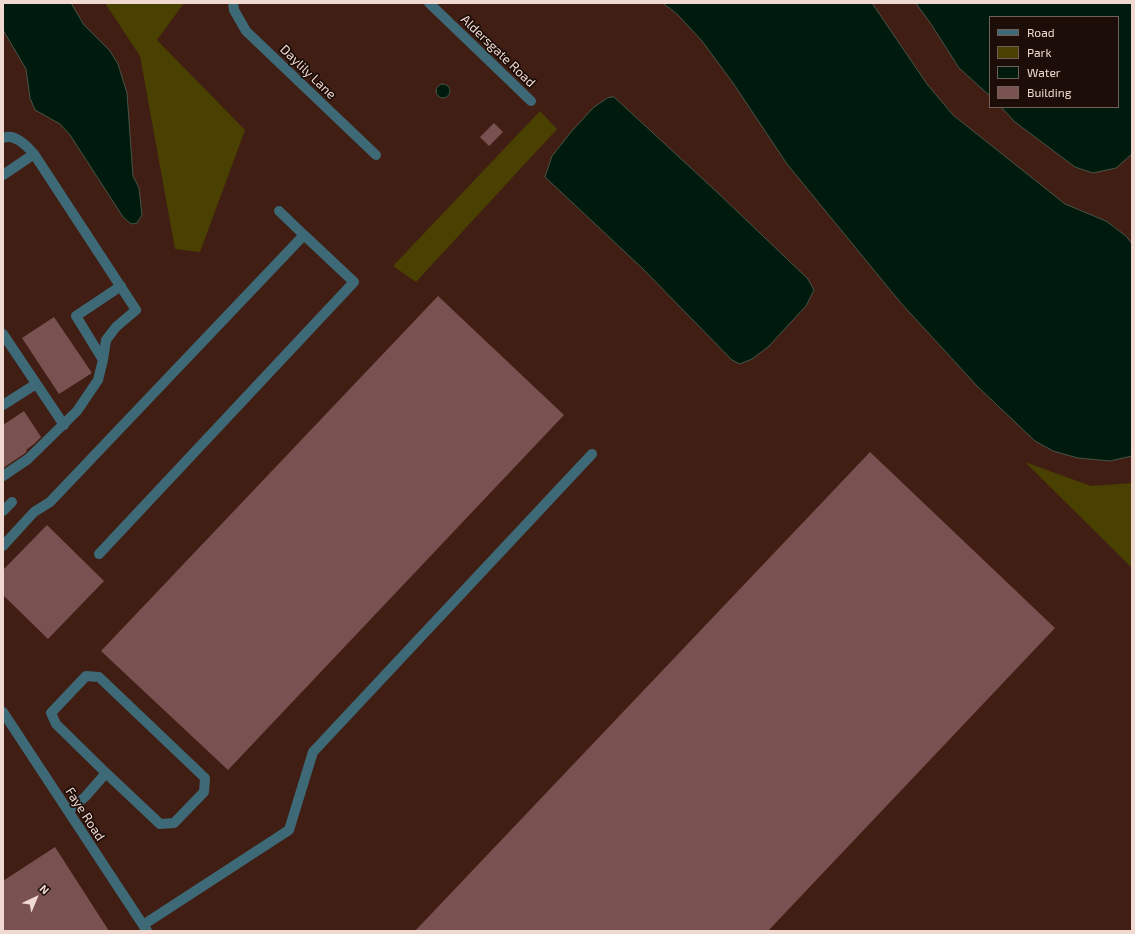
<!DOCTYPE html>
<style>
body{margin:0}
#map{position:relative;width:1135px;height:934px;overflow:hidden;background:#401e13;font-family:"Exo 2",sans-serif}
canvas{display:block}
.frame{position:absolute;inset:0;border:4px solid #f0d9d1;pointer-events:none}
.legend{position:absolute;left:989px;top:16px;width:130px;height:92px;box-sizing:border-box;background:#1c0d08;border:1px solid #715f58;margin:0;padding:5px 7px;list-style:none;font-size:12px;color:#f0d9d1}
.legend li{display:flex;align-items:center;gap:8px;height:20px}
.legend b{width:20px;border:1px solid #715f58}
.north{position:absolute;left:16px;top:878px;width:40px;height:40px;-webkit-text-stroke:3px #1c0d08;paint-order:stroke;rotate:44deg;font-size:11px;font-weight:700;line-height:16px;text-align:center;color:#f0d9d1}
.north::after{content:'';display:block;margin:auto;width:14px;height:18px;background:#f0d9d1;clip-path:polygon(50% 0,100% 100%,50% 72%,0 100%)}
</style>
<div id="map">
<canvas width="1135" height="934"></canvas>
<div class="frame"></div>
<ul class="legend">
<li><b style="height:5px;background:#3e6a77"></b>Road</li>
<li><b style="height:11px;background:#4a4001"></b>Park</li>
<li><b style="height:11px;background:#001b0d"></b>Water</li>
<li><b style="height:11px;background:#7a5151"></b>Building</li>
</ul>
<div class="north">N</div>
</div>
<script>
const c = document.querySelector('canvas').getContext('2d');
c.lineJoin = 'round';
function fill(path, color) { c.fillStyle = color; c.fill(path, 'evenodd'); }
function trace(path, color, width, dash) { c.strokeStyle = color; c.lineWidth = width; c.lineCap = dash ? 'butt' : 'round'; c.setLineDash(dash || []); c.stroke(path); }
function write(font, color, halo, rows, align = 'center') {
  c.font = font + ' "Exo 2",sans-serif'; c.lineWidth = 3.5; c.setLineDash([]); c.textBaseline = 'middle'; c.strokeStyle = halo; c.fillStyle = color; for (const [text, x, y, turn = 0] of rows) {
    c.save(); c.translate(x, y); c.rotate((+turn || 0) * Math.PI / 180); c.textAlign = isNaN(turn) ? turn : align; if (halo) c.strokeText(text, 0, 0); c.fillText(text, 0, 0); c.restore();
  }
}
fill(new Path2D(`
 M105,3h79l-27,37 88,90 -45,122 -25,-3 -35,-193z
 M540,111l17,18 -141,153 -23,-16z
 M1025,462l66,24 41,-3v85z`), '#4a4001');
const water = new Path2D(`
 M3,3h68l13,22 26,26 8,13 9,29 6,83 6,12 3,27 -5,8 -6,1 -8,-7 -53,-82 -10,-11 -25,-14 -5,-12 -4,-29 -23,-39z
 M663,3h209l55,81 26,31 112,89 41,17 20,15 6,8v212l-22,5 -32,-3 -25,-7 -18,-10 -58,-55 -77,-84 -113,-138 -54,-81 -31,-42 -25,-27z
 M916,3h216v151l-16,14 -23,5 -18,-6 -60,-45 -14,-15h117v-90h-128v79l-31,-28 -28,-44z
 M436 91a7 7 0 1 1 14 0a7 7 0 1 1-14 0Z
 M614,97l104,96 90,86 6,11 -8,16 -38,41 -16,12 -12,5 -8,-4 -90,-92 -97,-91 7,-21 19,-24 22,-24 14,-10z`);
fill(water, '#001b0d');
trace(water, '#485448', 1);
fill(new Path2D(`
 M494,123l9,9 -14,14 -9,-9z
 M438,296l126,119 -336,355 -127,-119z
 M54,317l38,56 -33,21 -37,-56z
 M24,411l17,26 -7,7 -8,6 1,1 -3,3 -21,14v-43z
 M870,452l185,176 -287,303h-353z
 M47,525l57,56 -56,58 -45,-44v-25z
 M55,847l54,84h-106v-50z`), '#7a5151');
trace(new Path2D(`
 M233,3l1,7 12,21 130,124
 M429,3l102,98
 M3,138c12,-5 24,8 31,16
 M3,175l31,-21 102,156 -20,17 -10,13 -3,20 -5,20 -21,31 -49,48 -25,17
 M279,211l25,24
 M3,334l61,91
 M103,360l-27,-44 45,-30
 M3,405l33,-21
 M3,511l9,-9
 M3,546l31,-34 16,-10 254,-267 50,47 -255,272
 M3,712l144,219
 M68,811l17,-14 21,-24 54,51 14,-1 30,-31 1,-14 -106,-101 -13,-1 -35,37 5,11 50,49
 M143,925l146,-95 24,-78 279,-298`), '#3e6a77', 10);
write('13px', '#f0d9d1', '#1c0d08', [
 ["Aldersgate Road",498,51,44],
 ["Daylily Lane",308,72,44],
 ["Faye Road",85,814,57]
]);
</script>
